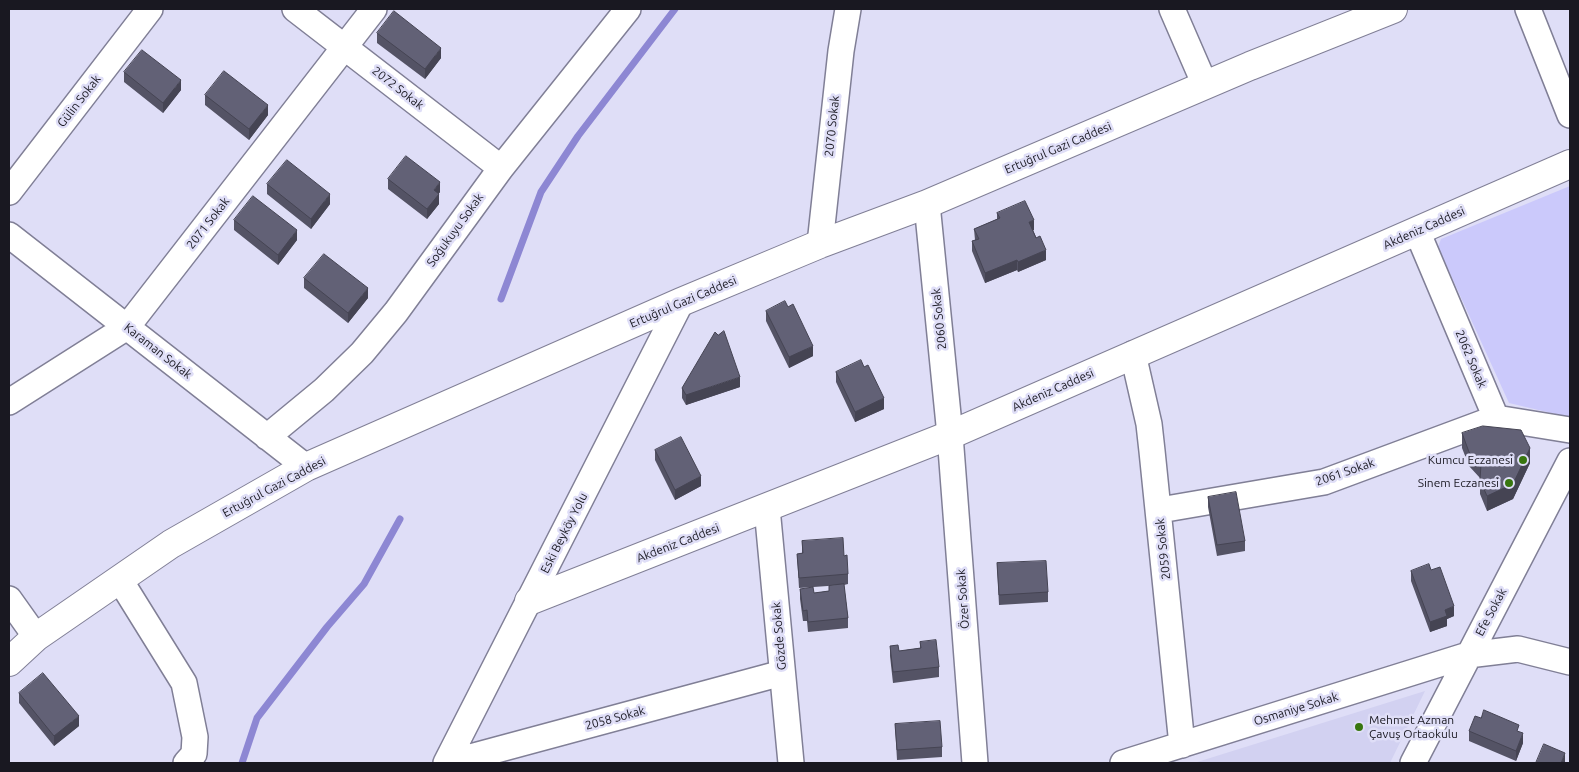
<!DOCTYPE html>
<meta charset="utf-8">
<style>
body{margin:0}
#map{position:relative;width:1579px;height:772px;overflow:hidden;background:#dfdef7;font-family:Ubuntu,sans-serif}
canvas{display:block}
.frame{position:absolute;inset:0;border:10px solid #191821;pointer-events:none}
</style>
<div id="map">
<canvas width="1579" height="772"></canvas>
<div class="frame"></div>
</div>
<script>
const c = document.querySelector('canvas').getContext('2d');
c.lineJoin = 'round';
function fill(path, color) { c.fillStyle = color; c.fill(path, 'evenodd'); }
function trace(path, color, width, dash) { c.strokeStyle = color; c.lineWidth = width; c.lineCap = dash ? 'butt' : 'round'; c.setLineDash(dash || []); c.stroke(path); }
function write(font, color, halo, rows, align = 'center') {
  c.font = font + ' Ubuntu,sans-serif'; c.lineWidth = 5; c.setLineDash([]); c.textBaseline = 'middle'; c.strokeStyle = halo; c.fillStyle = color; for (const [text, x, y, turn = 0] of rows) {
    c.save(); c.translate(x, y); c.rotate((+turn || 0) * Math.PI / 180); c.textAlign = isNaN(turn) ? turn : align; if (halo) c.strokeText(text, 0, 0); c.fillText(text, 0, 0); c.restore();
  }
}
fill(new Path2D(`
 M1425,691l-35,72h-196z`), '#d2d1f1');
fill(new Path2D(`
 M1570,186v230l-2,1 -59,-14 -71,-156 3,-8z`), '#cbc9fb');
trace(new Path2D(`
 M501,299l40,-107 37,-56 97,-127
 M242,763l15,-45 70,-91 37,-43 36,-65`), '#8d87d3', 7);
const minor = new Path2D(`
 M295,9l206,159
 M1172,9l33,76
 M1528,9l42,106
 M9,192l141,-183
 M927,204l23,231 25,328
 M1417,231l79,187 74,12
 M9,235l297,232
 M820,244l21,-193 7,-42
 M1133,354l16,70 3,27 30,294
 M9,402l118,-75 247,-318
 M267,437l57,-47 38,-37 34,-41 105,-144 127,-159
 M767,508l24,255
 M1160,510l164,-28 172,-64
 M120,580l64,103 11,54 -1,17 -8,9
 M9,599l27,38
 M446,763l235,-461
 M448,763l334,-90
 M1123,763l345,-108 50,-6 52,13
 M1413,763l157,-302`);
const secondary = new Path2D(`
 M529,601l421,-166 620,-271
 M9,662l27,-25 135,-93 135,-77 375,-165 139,-58 107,-40 323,-138 143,-57`);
trace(minor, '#807f96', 28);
trace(secondary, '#807f96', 30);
trace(minor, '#fff', 25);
trace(secondary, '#fff', 28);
fill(new Path2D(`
 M377,33l64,25 -16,21 -48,-36z
 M124,72l57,18 -18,23 -39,-31z
 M205,95l63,20 -19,25 -44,-35z
 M388,179l52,13 -2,2 1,10 -12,15 -39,-30z
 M267,184l63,20 -19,25 -44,-35z
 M997,213l37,17h-1l13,30 -28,12 -1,-2 -32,13 -13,-32v-10l3,-1 -1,-11 23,-10z
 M234,220l63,20 -19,25 -44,-35z
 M304,278l64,20 -20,25 -44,-35z
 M766,311l47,45 -24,12 -23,-47z
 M864,367l20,42 -29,13 -19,-40v-10z
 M740,387l-54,18 -4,-7v-10z
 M1462,433l68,30 -17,36 -26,12 -7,-17v-16l-11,-12 -7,-18z
 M655,450l46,36 -26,14 -20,-40z
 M1208,497l37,44v10l-28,5 -9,-49z
 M802,541l42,15 4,18v10l-4,1 4,33v10l-40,4 -1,-11h-4l-3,-22v-10l14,4 15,-2v-5l13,-1 -43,3 -2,-34 5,-1z
 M997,563l51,29v10l-49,3z
 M1431,570l23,46 -7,3v7l-17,6 -19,-51v-10z
 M920,642l19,25v10l-46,6 -3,-27v-10l9,5 21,-3z
 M19,693l60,33 -25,20 -35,-43z
 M895,724l47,23v10l-45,3z
 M1469,731l50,1 4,11 -7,18 -47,-20z`), '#545365');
fill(new Path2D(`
 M441,48v10l-16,21v-10z
 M181,80v10l-18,23v-10z
 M268,105v10l-19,25v-11z
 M440,182v10l-6,8v-10z
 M330,194v10l-19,25v-10z
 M439,194v10l-12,15v-10z
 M1034,220v10l-5,2v-10z
 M297,230v10l-19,25v-10z
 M1046,250v10l-28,12v-10z
 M1017,260v10l-32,13v-10z
 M368,288v10l-20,25v-10z
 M813,346v10l-24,12v-11z
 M740,377v10l-54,18v-10z
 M884,398v11l-29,13v-10z
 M1530,448v15l-17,36 -26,12v-15z
 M701,476v10l-26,14v-10z
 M1454,606v10l-7,3v7l-17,6v-10l15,-12z
 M79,716v10l-25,20v-10z
 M1523,733v10l-7,18v-10z
 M1565,753v10h-4z`), '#454453');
const building = new Path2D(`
 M394,11l47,37 -16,21 -48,-36z
 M142,50l39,30 -18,23 -39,-31z
 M224,71l44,34 -19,24 -44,-34z
 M406,156l34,26 -6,8 5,4 -12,15 -39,-30z
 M287,160l43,34 -19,25 -44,-35z
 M253,196l44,34 -19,25 -44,-35z
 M1025,201l9,19 -5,2 7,16 4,-2 6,14 -28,12 -1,-2 -32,13 -13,-32 7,-2 -5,-10 26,-11 -3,-5z
 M324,254l44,34 -20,25 -44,-35z
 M785,301l3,6 5,-3 20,42 -24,11 -23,-46z
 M724,331l16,46 -54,18 -4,-7 33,-56 3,3z
 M861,360l3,7 4,-2 16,33 -29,14 -19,-40z
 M1483,426l38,4 9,18 -17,36 -26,12 -7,-16 1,-16 -12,-12 -7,-19z
 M681,437l20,39 -26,14 -20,-40z
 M1236,492l9,49 -28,4 -9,-48z
 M843,538l1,18 3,-1 1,19 -49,4 -2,-24 6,-1 -1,-12z
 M1046,561l2,31 -49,3 -2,-32z
 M1429,564l2,6 9,-3 14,39 -9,4 2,6 -17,6 -19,-51z
 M844,584l4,34 -40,4 -1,-12 -4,1 -3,-22 13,-2 1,6 15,-2v-5z
 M936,640l3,27 -46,5 -3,-26 8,-1 1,6 22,-3 -1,-6z
 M43,673l36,43 -25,20 -35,-43z
 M1484,710l35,15 -2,6 6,2 -7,18 -47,-20 6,-15 6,2z
 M940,721l2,26 -45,3 -2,-26z
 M1544,744l21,9 -4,10h-25z`);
fill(building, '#626176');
trace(building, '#454453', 1);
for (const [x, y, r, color] of [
 [1523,460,5,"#38760f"],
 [1509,483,5,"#38760f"],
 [1359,727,5,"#38760f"]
]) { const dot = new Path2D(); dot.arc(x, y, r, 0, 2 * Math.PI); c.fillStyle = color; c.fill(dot); trace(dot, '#dfdef7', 2); }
write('12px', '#191821', '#dfdef7', [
 ["2072 Sokak",398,88,38],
 ["Gülin Sokak",79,101,-52],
 ["2070 Sokak",832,126,-84],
 ["Ertuğrul Gazi Caddesi",1058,148,-23],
 ["2071 Sokak",208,223,-52],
 ["Akdeniz Caddesi",1424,228,-24],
 ["Soğukuyu Sokak",455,230,-54],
 ["Ertuğrul Gazi Caddesi",683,302,-23],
 ["2060 Sokak",939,319,-96],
 ["Karaman Sokak",158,351,38],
 ["2062 Sokak",1471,359,67],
 ["Akdeniz Caddesi",1053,390,-24],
 ["2061 Sokak",1345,472,-19],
 ["Ertuğrul Gazi Caddesi",274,487,-28],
 ["Eski Beyköy Yolu",564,533,-63],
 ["Akdeniz Caddesi",678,543,-21],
 ["2059 Sokak",1163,549,-96],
 ["Özer Sokak",963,599,-94],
 ["Efe Sokak",1491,612,-62],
 ["Gözde Sokak",779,636,-95],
 ["Osmaniye Sokak",1296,709,-17],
 ["2058 Sokak",615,718,-15]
]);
write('12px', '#191821', '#dfdef7', [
 ["Kumcu Eczanesi",1513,460],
 ["Sinem Eczanesi",1499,483],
 ["Mehmet Azman",1369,720,"left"],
 ["Çavuş Ortaokulu",1369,734,"left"]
], 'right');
</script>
